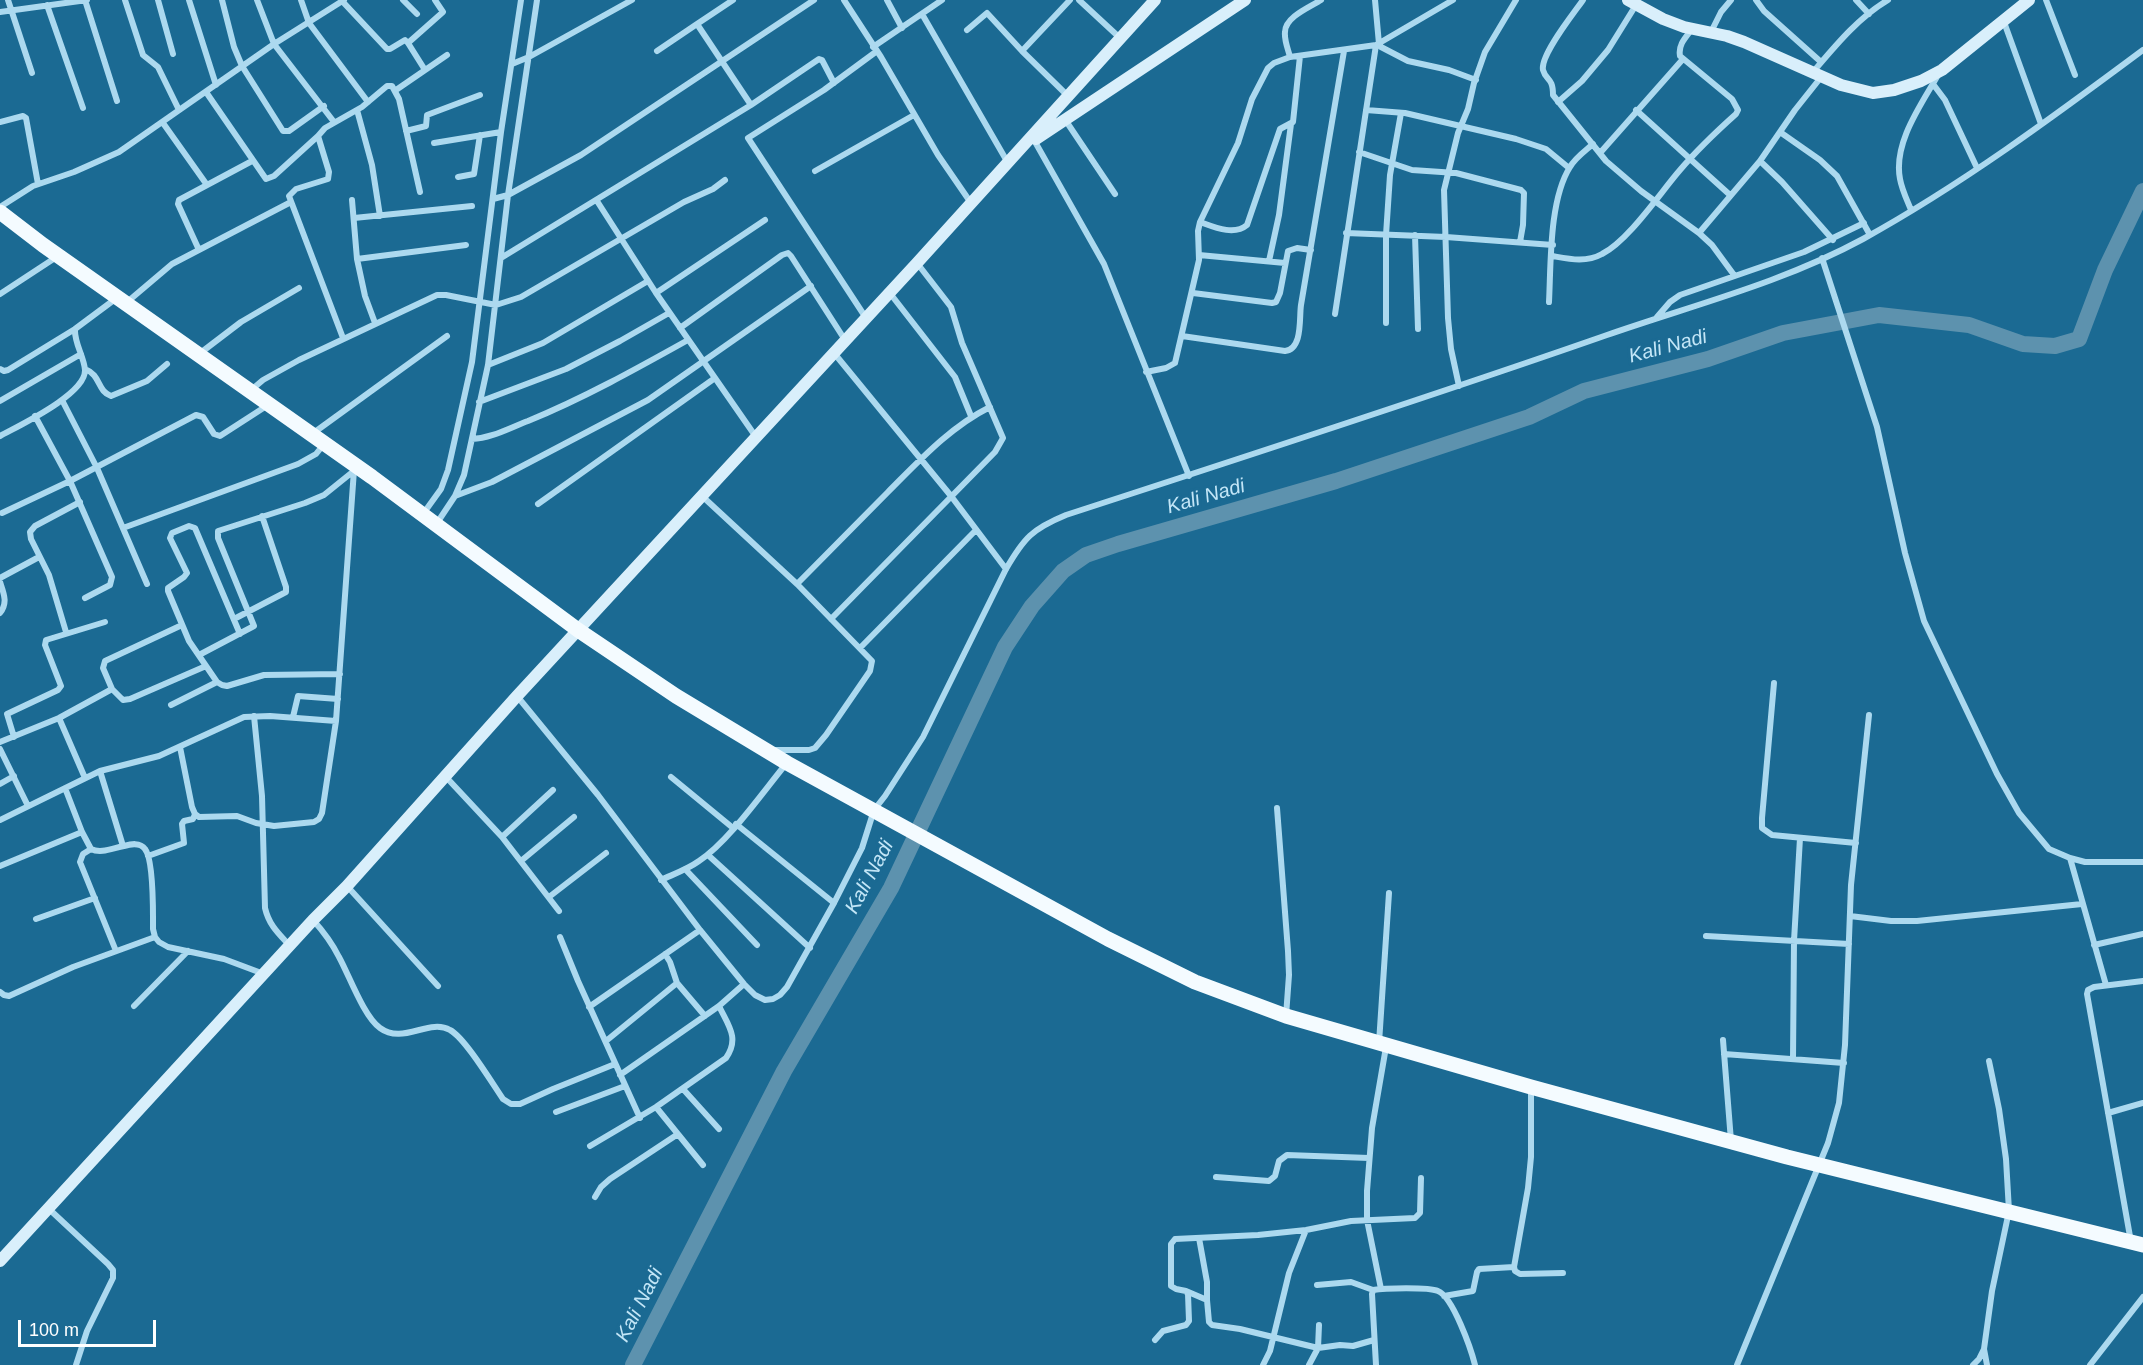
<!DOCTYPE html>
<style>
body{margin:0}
#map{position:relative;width:2143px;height:1365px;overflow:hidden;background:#1b6a93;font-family:Helvetica,sans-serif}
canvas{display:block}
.scale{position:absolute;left:18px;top:1320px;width:138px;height:27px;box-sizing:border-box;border:3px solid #fff;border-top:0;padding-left:8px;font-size:18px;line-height:21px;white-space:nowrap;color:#fff;-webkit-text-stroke:4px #1b6a93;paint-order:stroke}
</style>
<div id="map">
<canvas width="2143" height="1365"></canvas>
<div class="scale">100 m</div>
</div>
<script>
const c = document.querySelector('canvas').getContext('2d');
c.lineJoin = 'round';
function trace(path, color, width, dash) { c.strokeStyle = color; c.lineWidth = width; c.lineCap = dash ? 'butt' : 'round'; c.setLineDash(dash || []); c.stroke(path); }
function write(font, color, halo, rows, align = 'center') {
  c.font = font + ' Helvetica,sans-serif'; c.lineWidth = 6; c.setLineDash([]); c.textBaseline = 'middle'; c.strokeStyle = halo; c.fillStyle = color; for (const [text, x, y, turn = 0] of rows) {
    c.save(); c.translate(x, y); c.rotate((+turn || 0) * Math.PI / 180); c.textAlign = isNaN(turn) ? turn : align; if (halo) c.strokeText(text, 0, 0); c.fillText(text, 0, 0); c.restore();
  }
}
trace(new Path2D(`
 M633,1365l151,-294 107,-183 114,-241 27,-41 31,-35 23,-16 32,-11 218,-63 193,-64 55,-26 124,-32 75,-26 96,-18 90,10 54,19 32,2 24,-7 26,-69 38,-79`), '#5d92ae', 16);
trace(new Path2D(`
 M8,0l24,73
 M85,0l32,101
 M125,0l18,55 15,12 21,43
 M158,0l15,54
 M189,0l27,85
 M222,0l12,47 8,19 41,65h6l35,-25
 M257,0l17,44 60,78
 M301,0l8,23 59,79
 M403,0l14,14
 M844,0l37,57 57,98 33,48
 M887,0l15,28
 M1079,0l41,38
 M1375,0l4,44 2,3 27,14 41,9 27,10
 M1583,0c-9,13 -43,55 -40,70 3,11 10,7 10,25l53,66 35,30 58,42 13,12 22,30
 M1756,0l8,11 57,51
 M1856,0l13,14
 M2046,0l29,75
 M342,1l45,48h3l15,-9 3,3
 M47,5l36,103
 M0,12l87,-12
 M922,14l86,149
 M2004,22l37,102
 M967,30l20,-17 35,38
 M1711,32l10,-20 10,-12
 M873,47l69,-47
 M657,51l40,-27
 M1290,57c-2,-8 -6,-17 -5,-25 0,-15 25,-25 36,-32
 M512,64l17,-7 103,-57
 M425,70l-17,-27 35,-31 -8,-12
 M1813,72c23,-27 45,-54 75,-72
 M1933,84l12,16 32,68
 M396,90l51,-35
 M206,92l60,87 8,-3 44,-40
 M1068,96l-46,-45 48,-51
 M1558,102l24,-21 26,-31 28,-45
 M751,105l68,-46 3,1 12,23
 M357,110l15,55 8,51
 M1366,110l39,3 111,26 30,10 23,19
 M1636,110l94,85
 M1066,121l49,73
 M0,122l23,-6 3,2 12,66
 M163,123l44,62
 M406,131l20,-5 1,-11 53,-20
 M1780,132l40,28 17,16 33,59
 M1034,140l70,124 85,212
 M434,143l67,-11
 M1359,152l53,18 44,3 65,17 3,3 -1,32 -3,17
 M1600,153l83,-94
 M1760,161l22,21 51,58
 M815,171l99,-56
 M458,177l16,-3 6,-39
 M493,199l15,-4 73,-40 233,-155
 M352,200l5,59 8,37 10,27
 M597,201l59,92 100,144
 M0,207l33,-21 41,-14 45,-20 155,-108 70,-44
 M1911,210c-4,-10 -9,-20 -11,-31 -7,-36 21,-74 38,-104
 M354,218l118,-12
 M1200,222c14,5 34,14 47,3l33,-96 13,-7 7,-66
 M1346,233l100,4 107,8
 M1699,233l61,-72 35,-51 27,-34
 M1415,235l3,94
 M199,250l-21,-46 1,-4 73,-39
 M1199,255l86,8
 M1552,256c17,3 34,7 50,-2 27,-14 58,-61 78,-84 17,-20 37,-39 56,-56l2,-4 -6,-11 -52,-43c-2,-11 5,-18 12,-27
 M501,258l250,-153 -54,-81 36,-24
 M1822,258l55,169 28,126 19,68 73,153 22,39 30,36 21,9 15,4h58
 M357,259l109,-14
 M1269,261l10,-46 12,-91
 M889,292l66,85 16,39
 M656,293l109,-73
 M1193,293l79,10 4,-1 4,-9 8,-42 9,-3 14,2
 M0,294l58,-38
 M1549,302c2,-38 0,-102 21,-135 5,-9 15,-16 23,-23
 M126,303l46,-39 119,-62
 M1335,314l41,-269
 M1657,317l13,-15 10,-7 124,-43 60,-29
 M866,318l-118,-180 76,-48 53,-39
 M1386,323v-88l4,-60 11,-62
 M680,328l102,-73 6,-2 3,3 54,84
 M1182,336l103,15c18,-2 14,-33 16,-46l43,-254
 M343,338l-54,-142 7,-7 32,-10 1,-7 -11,-36 7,-8 37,-21 25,-21h5l7,13 21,93
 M834,353l117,143 55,73
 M199,354l42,-32 58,-34
 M488,365l55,-22 105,-62
 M0,369l4,2 4,-1 67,-41
 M85,369c16,6 12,22 26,27l36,-15 20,-17
 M1146,372l20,-4 9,-5 24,-103 -1,-29 2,-9 38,-79 14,-44 16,-31 6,-5 16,-6 86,-12 77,-45
 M1459,386l-8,-37 -3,-31 -4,-128 14,-57 10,-24 6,-26 11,-31 31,-52
 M250,391l13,-11 36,-20 138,-65h9l50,10 25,-8 163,-95 29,-13 12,-9
 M62,400l35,68 50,116
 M0,401l81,-47
 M479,402l87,-33 54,-28 49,-28
 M35,416l35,65 42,96 -2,8 -25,13
 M312,434l135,-98
 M0,436c20,-11 86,-42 85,-66 -1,-14 -11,-27 -10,-41l43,-32
 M472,439c20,-1 37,-11 56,-18 56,-23 108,-52 160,-81
 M455,496l37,-14 156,-82 163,-114
 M702,496l95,88 75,77 -2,10 -44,64 -11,13 -6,2h-35
 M538,504l177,-126
 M2,513l68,-32 126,-66 7,2 11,17 6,2 48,-31
 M423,514l18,-25 7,-19 24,-108 29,-230 20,-132
 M437,523l18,-27 9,-21 24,-110 20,-170 29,-195
 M123,528l175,-64 18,-10 8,-10
 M0,578l39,-21
 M0,582c4,12 8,21 0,31
 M797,584c30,-30 60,-61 91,-92 31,-31 62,-65 102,-85
 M234,619l52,-27v-5l-24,-71
 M831,619l164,-167 8,-14 -41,-95 -11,-36 -34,-44
 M182,625l-77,36 -2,7 9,21 11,11 7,-1 76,-33
 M66,632l-17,-57 -18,-36 -1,-7 5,-6 45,-24
 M240,634l-45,-106 -6,-2 -17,7 -2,5 17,35 -3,4 -16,11v3l21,50 28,41 5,3 5,1 37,-11 76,-1
 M860,648l116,-118
 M199,655l55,-29 -36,-88v-7l87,-28 19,-8 31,-25
 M1774,683l-12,135v10l10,7 84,8
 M517,696l81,99 102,135 44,54 11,11 10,5 8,-1 7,-4 7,-8 47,-84 28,-55 12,-38 11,-14 38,-59 83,-168c18,-31 26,-40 60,-54 181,-59 361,-117 541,-180 86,-30 175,-52 256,-96 98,-54 190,-122 280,-189
 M171,705l46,-23
 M254,716l8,80 3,112c4,17 13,25 25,38
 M293,717l5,-21 40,3
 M59,718l26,60
 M14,737l-7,-23 51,-24 3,-4 -16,-41 1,-5 59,-18
 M0,742l59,-24 53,-29
 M180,747l12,60 3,7 4,3 38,-1 19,7 18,3 40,-4 5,-3 3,-6 14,-92 18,-251
 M0,749l28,57
 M100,771l23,75
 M446,777l56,60 57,74
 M671,777l62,51
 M0,784l14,-8
 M65,788l17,44 9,17c10,5 22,-1 33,-3 7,-2 16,-4 21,3 9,11 8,64 8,80l2,8 4,5 9,5 56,12 40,15
 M1277,808l11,143 1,24 -3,41
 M0,820l100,-49 59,-15 85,-39 26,-1 66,5
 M736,824l98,79
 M502,837l51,-47
 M91,849l-8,5 -3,8 36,89
 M708,855l102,93
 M148,856l36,-13 -2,-19 2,-3 9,-2 2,-5
 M2070,858l36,127
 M521,861l53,-44
 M0,866l82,-34
 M685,869l72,76
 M661,880c13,-6 27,-11 38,-19 30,-20 63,-68 87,-97
 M347,886l91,100
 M549,897l57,-44
 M1850,916l41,5h26l165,-17
 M36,919l59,-21
 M313,920c10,11 19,23 26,37 10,18 25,60 41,71 23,17 49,-10 70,2 15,8 42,53 53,69l8,5h9l33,-15 62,-25
 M1706,936l143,8
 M560,937l18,44 62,137
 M2094,945l49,-11
 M665,954l5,8 7,21 28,33
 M0,992l4,3 5,1 64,-29 82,-30
 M134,1006l54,-55
 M589,1007l111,-77
 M1723,1040l8,101
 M606,1041l71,-58
 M1379,1043l10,-150
 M1724,1054l120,9
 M1793,1059l1,-118 6,-103
 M620,1075l99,-69 25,-22
 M1531,1087v70l-3,31 -14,79 1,4 5,3 43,-1
 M683,1089l36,40
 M656,1107l47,58
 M556,1112l69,-26
 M2108,1113l35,-10
 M590,1146l66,-39 70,-49c14,-20 2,-33 -7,-52
 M1216,1177l53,4 6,-5 4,-15 8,-6 82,3
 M595,1197l6,-10 9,-8 68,-45
 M49,1209l59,55 5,6v8l-26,53 -11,34
 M1199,1238l8,44v18
 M2131,1242l-44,-248 1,-4 6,-3 49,-6
 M1317,1285l34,-3 22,8
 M1381,1289l-14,-69v-29l5,-63 14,-81
 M1186,1291l21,9 2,22 3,3 28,4 78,19 22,-3 13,1 21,-6
 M1444,1296l29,-5 4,-19 2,-3 35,-2
 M1155,1340l8,-9 23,-6 3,-4 -1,-27 -2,-3 -10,-2 -5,-3v-42l4,-5 83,-4 48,-5 45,-9 64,-3 5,-5 1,-35
 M1984,1349l3,16
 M1263,1365l7,-14 19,-78 17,-43
 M1309,1365l9,-17 1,-23
 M1376,1365l-4,-71 1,-4c11,-2 56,-3 65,1 15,6 33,58 37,74
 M1737,1365l91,-222 11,-40 6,-58 6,-160 18,-170
 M1973,1365l6,-6 5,-10 8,-58 17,-80 -3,-52 -7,-50 -10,-48
 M2090,1365l53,-68`), '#acd9ef', 6);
trace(new Path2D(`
 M1628,0l35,19 21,8 43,9 17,6 97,43 32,8 21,-3 27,-9 21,-11 87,-70
 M1036,139l209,-139
 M0,1261l313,-341 34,-34 170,-190 400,-433 238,-263`), '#d9effb', 12);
trace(new Path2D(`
 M0,212l43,33 329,232 206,153 98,66 111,67 321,176 87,43 91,34 245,71 256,70 356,88`), '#f4fbff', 15);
write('italic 20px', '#c3e6f7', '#1b6a93', [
 ["Kali Nadi",1668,347,-15],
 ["Kali Nadi",1206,497,-16],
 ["Kali Nadi",870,877,-62],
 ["Kali Nadi",640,1305,-63]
]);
</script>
